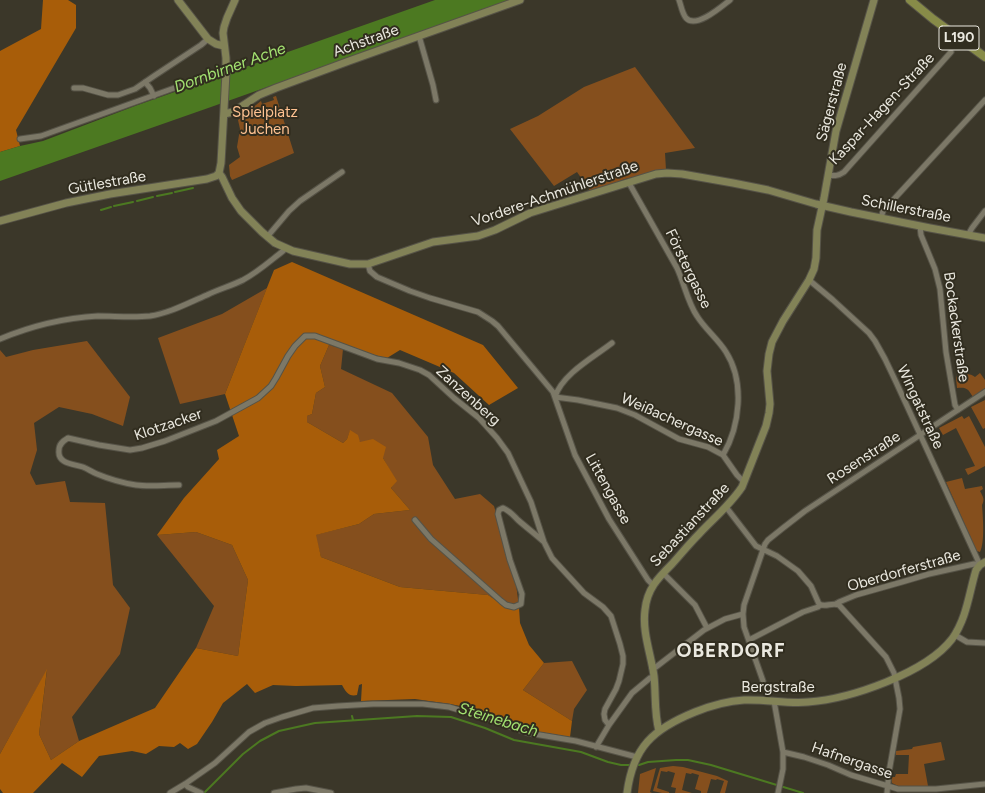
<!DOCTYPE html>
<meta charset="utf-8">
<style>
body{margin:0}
canvas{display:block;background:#3b3729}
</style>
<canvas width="985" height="793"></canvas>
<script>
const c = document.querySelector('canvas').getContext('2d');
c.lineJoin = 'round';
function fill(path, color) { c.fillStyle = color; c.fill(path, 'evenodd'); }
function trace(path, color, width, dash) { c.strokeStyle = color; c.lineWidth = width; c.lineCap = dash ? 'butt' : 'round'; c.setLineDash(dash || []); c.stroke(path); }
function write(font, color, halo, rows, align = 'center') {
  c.font = font + ' Figtree,sans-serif'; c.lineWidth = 4; c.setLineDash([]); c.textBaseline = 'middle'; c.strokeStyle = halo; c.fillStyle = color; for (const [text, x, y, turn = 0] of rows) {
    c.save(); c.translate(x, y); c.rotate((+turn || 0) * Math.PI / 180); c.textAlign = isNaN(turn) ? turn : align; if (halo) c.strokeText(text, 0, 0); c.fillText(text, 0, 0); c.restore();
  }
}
fill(new Path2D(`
 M635,67l60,81 -30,5 1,17 -41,9 -34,13 -14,-20 -23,14 -44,-57 28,-13 46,-29z
 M276,96l18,57 -62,27 -2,-4 -1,-11 11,-8 -3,-10 3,-18 -2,-9 13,-11 10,-8 1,3 12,-4 -1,-3z
 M267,288l-42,106 -45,10 -22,-66 64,-24z
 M87,341l43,56 -7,29 -31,-12 -33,-7 -25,16 3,27 -7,23 6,12 29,-4 5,21 35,1 8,82 17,23 -10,46 -48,63 7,24 -28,19 -12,-26 8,-64 -47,84v-404l6,7 27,-7z
 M329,345l14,4 -2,20 51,24 36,44 5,28 22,34 25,-5 14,12 22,78 3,23 -10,2 -21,-14 -88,-8 -79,-30 -6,-22 44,-11 15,-10 36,-4 -19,-22 5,-7 -13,-23 -23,-16 -10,-11 -3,8 -4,4 -36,-21v-6l5,-2 4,-21 9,-6 -5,-21z
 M980,373l5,7v8l-12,9c-5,-8 -6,-10 -16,-9l-1,-10 1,-2c6,-1 12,-4 18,1z
 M985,400v28l-2,1 -12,-22z
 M962,416l2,3 5,-3 16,31v19l-17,9 -3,-6 10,-3 -19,-38 -13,7 -4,-7z
 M962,478l3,11 17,-3 1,3 -3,2c3,6 5,8 2,14 1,13 3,37 -2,47l-3,-1 -2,-4 -29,-65z
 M196,532l36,13 16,35 -10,76 -42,-8 18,-42 -57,-71z
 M572,661l15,29 -13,19 -2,12 -49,-31 21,-27z
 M941,742l4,18 -21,4 4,22h-30l-6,-3 -1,-6h4l1,-3h12l1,-19h-13v-4l16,-2 1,-2z
 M673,766l10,1 34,9 11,5 -3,12h-5l4,-12 -7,-2 -1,1 -5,-1 -4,14h-6v-2l-6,-2 4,-14 -7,-2 -1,1 -5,-1 -4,17 10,3h-17l1,-5 -5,-1 4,-14 -7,-2 -1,1 -6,-1 -4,17 12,4v1h-7l-9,-2 7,-23 6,-1z
 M656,768l-6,24 2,1h-14l2,-19z`), '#854f1d');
fill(new Path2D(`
 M43,0h25l8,5v23l-60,102 4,16 -20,6v-101l41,-22z
 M292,262l191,83 35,43 -29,17 -35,-32 -54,-23 -13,8 -58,-13 -9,21 5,21 -9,6 -4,21 -5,2v6l36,21 4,-4 3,-9 8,5 2,7 13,-3 13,8 -3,11 14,23 -6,7 19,22 -36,4 -15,10 -43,11 5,22 79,30 88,8 21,14 10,-2 1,16 9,22 15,18 -21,27 49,31 -2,16 -42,-7 -52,-21 -26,-5 -35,-5 -54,2 1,-17 -3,1 -2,10c-8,2 -11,-3 -15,-10l-46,1 -23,-1 -18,8 -8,-9 -24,19 -11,19 -15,22 -9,5 -8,-6 -6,4 -15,-1 -13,8 -14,-3 -33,5 -17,21 -20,-14 -29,30h-30l-3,-4v-35l47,-85 -8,65 12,26 28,-19 76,-33 41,-60 42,8 10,-76 -16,-35 -36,-13 -39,3 27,-37 35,-39 -2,-9 22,-14 -14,-42 49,-124z`), '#a85d09');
fill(new Path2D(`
 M435,0h76l-300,107 -211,74v-29l20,-6 23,-5 92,-35z`), '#4c7921');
trace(new Path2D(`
 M175,192l18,-4
 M157,196l15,-3
 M137,201l16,-4
 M114,206l19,-4
 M101,210l10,-3
 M352,716l1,4
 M636,765h3l9,-3 28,-2h12l23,5 92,28
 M204,793l39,-39 17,-13 19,-10 36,-8 102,-7 34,1 34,11 29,12 67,12 27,10 13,3h10`), '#4c7921', 2);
const street = new Path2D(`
 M679,0c2,5 3,13 7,18 10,11 35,-11 44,-18
 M419,36l14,49 3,15
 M145,82l5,6 4,8
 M74,88h9l25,7h10l17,-6 19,-13 47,-31 7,-6
 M20,139l21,-3 175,-63 10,-1
 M828,175c7,1 10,1 16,-3l107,-120
 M629,183l48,85c7,15 11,35 20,48 8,13 21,23 29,36 19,30 14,74 -3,103
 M881,218l2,-7 23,-25 79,-86
 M920,226l1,9 14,34 5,20 6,63 9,53 3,5
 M968,235l4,-7 13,-17
 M267,237l22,-26 11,-10 42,-29
 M368,264l2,7 7,6 33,14 20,7 48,14 14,9 6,5 55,66 22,63 34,64 39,61 5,5
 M809,280l24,20 36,33 6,8 10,18 11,23 84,183
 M0,339c31,-13 64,-21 98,-23 17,0 34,2 52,0 20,-3 38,-13 57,-21 12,-6 24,-9 36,-15 15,-8 27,-19 40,-29l2,-3
 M555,397l23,3 39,8 18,7 44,24 29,8 15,8 14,20 7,7
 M555,397c7,-23 39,-40 57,-54
 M179,485c-15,0 -29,2 -43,0 -13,-2 -27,-6 -39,-11 -5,-2 -9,-5 -14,-7 -9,-3 -26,-3 -24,-17 0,-6 4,-9 9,-12l31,7 31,5 12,-2 23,-7 51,-20 42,-23 13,-12 5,-8 12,-22 7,-10 10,-10h10l62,23 22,4 21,7 9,5 25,23 25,20 18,20 11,15 23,49 13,40 8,16 32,35 19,14 8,9 9,28 3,12v8l-4,17 -3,8 -11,20 -1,5 1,6 4,5
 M726,507l30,39 21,10 21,15 13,15 8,18c7,4 12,-2 20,1l47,52 8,16 5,25 1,11 -11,63 -2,21
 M415,520l16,19 70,62 5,4 8,2 7,-3 1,-10 -12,-34 -12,-46 1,-4 4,-2c7,3 10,7 15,12 8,7 17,14 25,21
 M663,573l32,32 12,23
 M836,604l3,-2 17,-7 46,-13 27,-8 45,-10 6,1
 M955,635l12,7 18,1
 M749,640l54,-28 15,-5 2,-2
 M652,668l4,-1 48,-37 21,-11 18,-5
 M763,681l-19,-54 -1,-13 1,-9 21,-61 3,-4 15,-12 22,-17 180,-119
 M774,701l9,51v17l-5,24
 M596,747l13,-22 23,-32 18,-15 4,-1
 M783,752l21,5 24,8 23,10 47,14h38l49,-5
 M185,784l3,3 13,6
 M170,793l15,-9 30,-21 34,-31 16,-9 17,-6 31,-9 25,-2 35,-2h50l26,3 37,11 42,15 48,8 61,16
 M274,793l22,-4 10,-1 25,5`);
const secondary = new Path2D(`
 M178,0l30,39 8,5 8,2
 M224,114l9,-2 26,-17 17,-7 73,-27 171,-61
 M219,173l3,4 10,21 9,13 21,21 13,11 18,8 35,8 22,5h18l65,-22 45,-6 17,-6 35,-17 126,-39 11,-1 15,1 51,9 35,7 48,14 35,8 79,16 55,10
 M219,173l2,-10 5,-90v-15l-3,-25 1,-6 3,-9 8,-18
 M0,221l66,-18 44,-9 97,-15 9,-3 3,-3
 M659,731c-5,-18 -3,-37 -5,-55 -3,-22 -12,-44 -9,-66 2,-21 13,-32 27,-46 9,-10 17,-20 27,-30 14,-15 31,-29 43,-47l24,-61 3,-13 1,-9 -3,-33 2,-17 3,-12 11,-21 26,-41 5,-11 2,-11 1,-28 7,-32 12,-67 38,-131
 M627,793c6,-46 26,-64 68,-81 15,-6 32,-11 49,-12 22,-1 43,4 64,2 42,-3 118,-29 144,-63 15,-21 17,-46 24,-69l4,-5 5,-3`);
const primary = new Path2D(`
 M910,0l23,19 52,38`);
trace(street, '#565347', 7);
trace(secondary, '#565347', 9);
trace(primary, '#565347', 10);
trace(street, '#7c7867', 5);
trace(secondary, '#828257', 7);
trace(primary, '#878b48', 8);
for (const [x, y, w] of [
 [959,38,40]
]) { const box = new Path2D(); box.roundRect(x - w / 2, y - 12, w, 24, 3); c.fillStyle = '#312d1f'; c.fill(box); trace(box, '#eae8df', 1); }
write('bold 14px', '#eae8df', null, [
 ["L190",959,38]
]);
write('15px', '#eae8df', '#312d1f', [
 ["Achstraße",366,41,-20],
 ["Sägerstraße",832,102,-75],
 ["Kaspar-Hagen-Straße",882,109,-47],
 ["Gütlestraße",107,183,-10],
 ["Vordere-Achmühlerstraße",555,194,-19],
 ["Schillerstraße",906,209,11],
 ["Förstergasse",688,269,64],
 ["Bockackerstraße",956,327,82],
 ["Zanzenberg",468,396,42],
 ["Wingatstraße",920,407,65],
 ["Weißachergasse",672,420,24],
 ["Klotzacker",168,425,-19],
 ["Rosenstraße",864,458,-33],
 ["Littengasse",608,489,61],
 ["Sebastianstraße",690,525,-47],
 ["Oberdorferstraße",904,571,-16],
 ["Bergstraße",778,688],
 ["Hafnergasse",852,761,19]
]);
write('15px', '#ffc291', '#312d1f', [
 ["Spielplatz",265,113],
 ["Juchen",265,130]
]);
write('italic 16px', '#a3e271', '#312d1f', [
 ["Dornbirner Ache",230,68,-20],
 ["Steinebach",498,720,17]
]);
c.letterSpacing = '1px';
write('bold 19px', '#eae8df', '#312d1f', [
 ["OBERDORF",731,651]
]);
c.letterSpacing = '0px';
</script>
